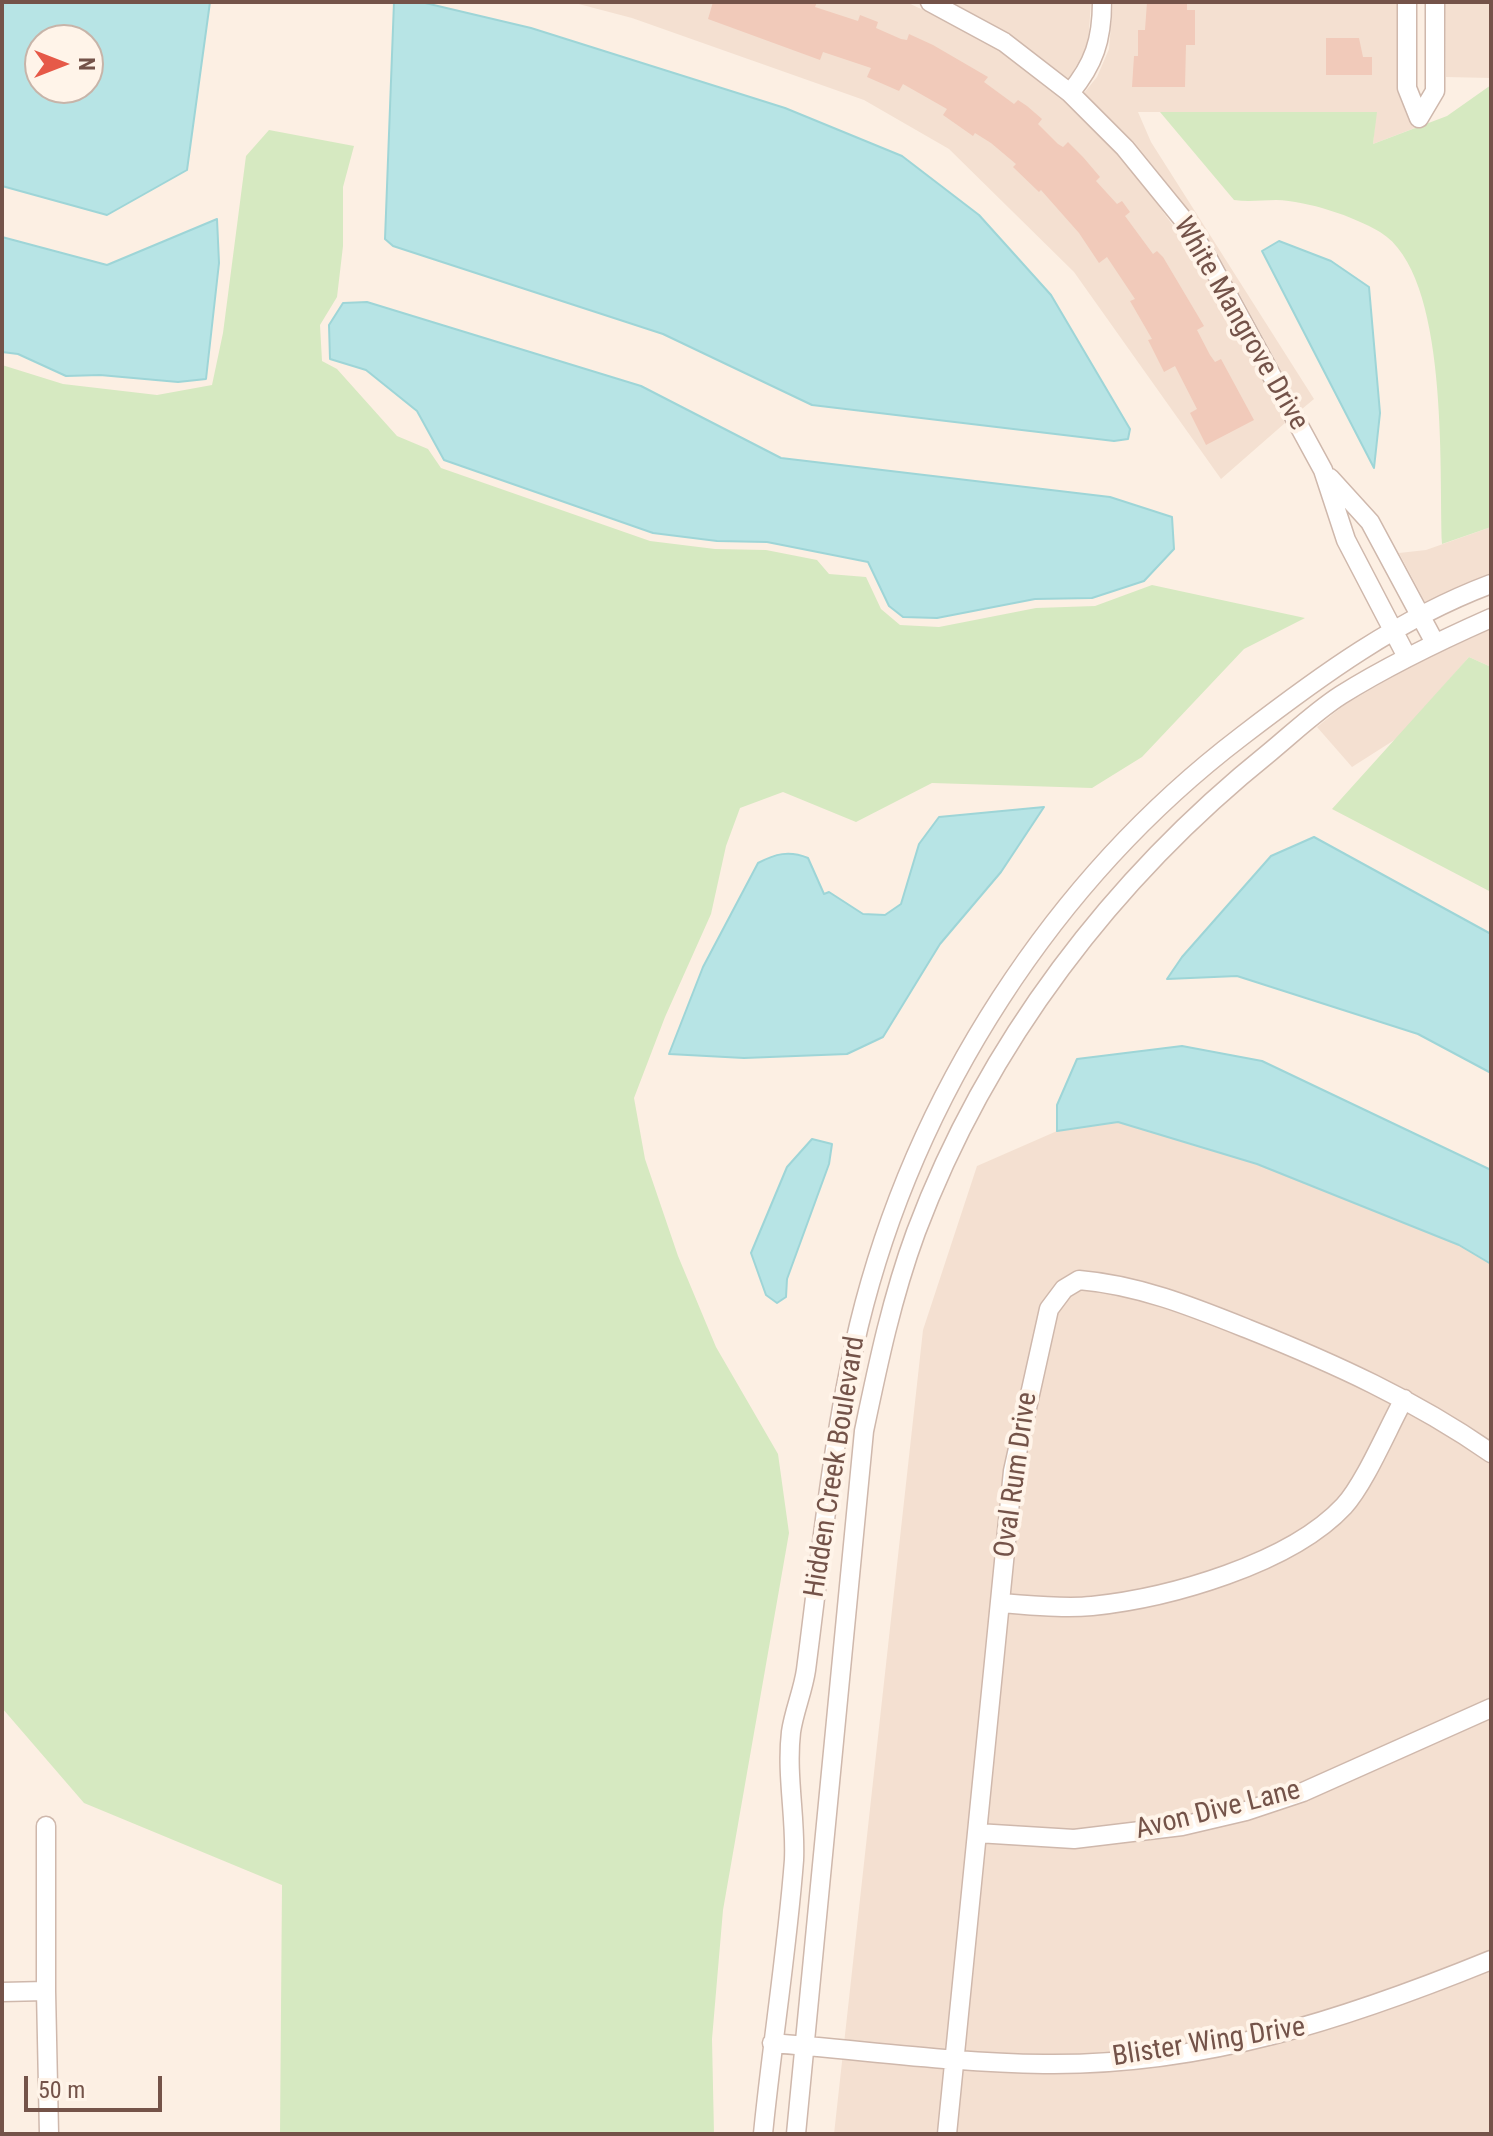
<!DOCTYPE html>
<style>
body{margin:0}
#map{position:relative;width:1493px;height:2136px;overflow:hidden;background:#fcefe3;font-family:"Roboto Condensed",sans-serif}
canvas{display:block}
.frame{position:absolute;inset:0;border:4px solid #745349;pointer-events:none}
.north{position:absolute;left:24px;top:24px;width:80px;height:80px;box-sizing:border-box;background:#fff4e9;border:2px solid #c7b4a9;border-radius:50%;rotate:90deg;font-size:22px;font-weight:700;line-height:32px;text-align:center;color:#745349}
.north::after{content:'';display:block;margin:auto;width:28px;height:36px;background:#e65948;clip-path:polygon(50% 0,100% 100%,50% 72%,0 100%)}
.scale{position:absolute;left:24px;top:2076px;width:138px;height:36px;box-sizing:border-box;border:4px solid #745349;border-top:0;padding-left:10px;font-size:24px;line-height:28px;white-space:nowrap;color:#745349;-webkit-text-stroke:6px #fff4e9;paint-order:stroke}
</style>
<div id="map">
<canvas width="1493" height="2136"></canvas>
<div class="frame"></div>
<div class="north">N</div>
<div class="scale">50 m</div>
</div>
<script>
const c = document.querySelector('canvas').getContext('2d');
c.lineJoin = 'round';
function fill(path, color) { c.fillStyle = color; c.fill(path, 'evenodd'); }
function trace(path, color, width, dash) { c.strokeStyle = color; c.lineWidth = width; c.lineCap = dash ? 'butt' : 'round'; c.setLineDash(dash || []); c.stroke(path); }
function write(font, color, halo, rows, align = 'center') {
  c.font = font + ' "Roboto Condensed",sans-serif'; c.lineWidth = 8; c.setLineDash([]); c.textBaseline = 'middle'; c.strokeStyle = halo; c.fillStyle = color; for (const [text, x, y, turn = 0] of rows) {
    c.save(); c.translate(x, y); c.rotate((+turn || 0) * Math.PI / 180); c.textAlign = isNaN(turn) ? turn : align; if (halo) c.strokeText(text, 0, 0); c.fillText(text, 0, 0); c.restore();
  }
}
fill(new Path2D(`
 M571,2h335l50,23 42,25 65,51 54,53 30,36 49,67 89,166 -64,56 -147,-207 -125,-123 -85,-49 -232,-82z
 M952,2h139l-3,43 -19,34 -58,-44z
 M1113,2h284v89l12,30 19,2 -55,21 3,-32h-238l13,30 163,257 -12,10 -87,-160 -24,-36 -57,-71 -50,-49 13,-16 12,-28z
 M1445,2h46v76l-45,-1z
 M1491,527v46l-66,29 -26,-49 27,-3z
 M1491,629v38l-22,-10 -70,80 -47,30 -35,-40 27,-22 69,-40z
 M1118,1122l139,42 202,81 32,19v870h-657l89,-804 54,-164 80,-35z`), '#f4e0d1');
fill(new Path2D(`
 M1491,85v442l-49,17c-3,-74 8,-270 -62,-312 -27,-16 -72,-31 -104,-32 -14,0 -27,2 -42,0l-74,-88h217l-4,32 74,-28z
 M269,130l85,16 -11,41v59l-6,51 -17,28 2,36 15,8 60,67 31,13 13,19 209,73 65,8 51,1 51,10 12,14 37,3 15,32 19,16 39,2 97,-19 59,-2 57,-21 153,33 -61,31 -102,108 -50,31 -160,-5 -76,39 -73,-30 -43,16 -14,38 -15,68 -46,103 -31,81 11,61 33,97 38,91 62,107 11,79 -66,377 -11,129 2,95h-434l2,-249 -198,-82 -82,-95v-1343l61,19 94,11 55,-10 11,-52 23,-177z
 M1469,657l22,10v225l-159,-83z`), '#d6e9c1');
const water = new Path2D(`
 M2,2h208l-23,168 -80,45 -105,-29zM88,40v48h-48v-48z
 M394,2h27l110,26 254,80 117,48 77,59 72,80 79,134 -2,10 -14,2 -302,-36 -149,-71 -270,-88 -8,-7z
 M217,219l2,44 -13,116 -28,3 -78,-7 -34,1 -48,-22 -16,-2v-115l105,28z
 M1279,241l52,20 38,26 11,126 -6,55 -112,-217z
 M367,302l274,84 140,72 329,39 62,20 2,32 -30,32 -52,17 -57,1 -98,19 -34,-1 -14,-11 -21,-44 -101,-20 -50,-1 -64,-8 -209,-73 -27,-49 -51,-41 -36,-11 -1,-34 14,-22z
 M1044,807l-43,65 -61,72 -57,93 -36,17 -103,4 -75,-4 34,-87 55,-104c17,-9 31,-13 50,-5l16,36 5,-2 34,22 22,1 16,-11 18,-60 20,-27z
 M1314,837l177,97v139l-73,-39 -181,-58 -70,3 15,-22 89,-101z
 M1182,1046l80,15 229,109v94l-32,-19 -202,-81 -139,-42 -61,9v-26l20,-46z
 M812,1139l20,5 -3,20 -42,115 -1,18 -9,6 -11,-8 -15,-42 36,-86z`);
fill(water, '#b7e4e5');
trace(water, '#9ed5d7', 2);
fill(new Path2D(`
 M713,2h104l-2,5 43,14 2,-6 18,7 -2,6 25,11 6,1 2,-6 24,11 55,32 -4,5 30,22 4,-4 9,6 15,13 -4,5 20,20 5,3 5,-5 15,15 17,20 -4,4 21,23 5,-3 8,11 -5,4 28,38 4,-3 6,6 41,69 -7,4 13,25 5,7 6,-3 33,61 -48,25 -16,-32 7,-4 -22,-43 -11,6 -16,-32 4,-1 -22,-38 5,-2 -28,-42 -8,6 -20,-30 -38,-43 -2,2 -26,-25 3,-3 -25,-21 -16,-10 -2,3 -30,-21 4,-6 -44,-25 -4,7 -32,-14 4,-9 -48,-16 -3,8 -112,-41z
 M1147,2h40v8h8v35h-9l-1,42h-53l2,-31h4v-26h7z
 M1326,38h33l4,19h9v18h-46z`), '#f1caba');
const street = new Path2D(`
 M930,2l74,40 66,51 55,55 57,70 23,35 118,217 23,70 61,117
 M1407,2v86l12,30
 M1070,93c24,-29 32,-53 32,-91
 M1419,118l16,-27v-89
 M1330,478l40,44 65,121
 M1000,1603c30,2 62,6 92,3 77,-8 198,-42 252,-100 21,-23 44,-78 60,-107
 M46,1826v165
 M977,1833l97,6 108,-13 64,-15 57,-19 188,-84
 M2,1992l44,-1 3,143
 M772,2043c90,7 181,20 272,21 160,2 302,-45 447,-104
 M763,2134c9,-91 24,-182 31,-274 2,-42 -8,-85 -3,-128 3,-21 12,-41 15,-62 15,-116 26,-231 53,-345 56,-230 194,-445 383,-589 78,-60 156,-117 249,-152
 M796,2134l68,-703c14,-67 28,-134 52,-199 71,-189 197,-354 354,-480 23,-19 46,-41 71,-57 48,-30 98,-54 150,-77
 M947,2134l66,-663 36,-162 15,-20 15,-9c60,5 114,27 169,49 85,34 167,71 243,124`);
trace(street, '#cfb8ac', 21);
trace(street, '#fff', 18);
write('28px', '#745349', '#fff4e9', [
 ["White Mangrove Drive",1240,324,60],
 ["Hidden Creek Boulevard",836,1467,-81],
 ["Oval Rum Drive",1017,1475,-82],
 ["Avon Dive Lane",1218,1811,-14],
 ["Blister Wing Drive",1209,2043,-9]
]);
</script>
